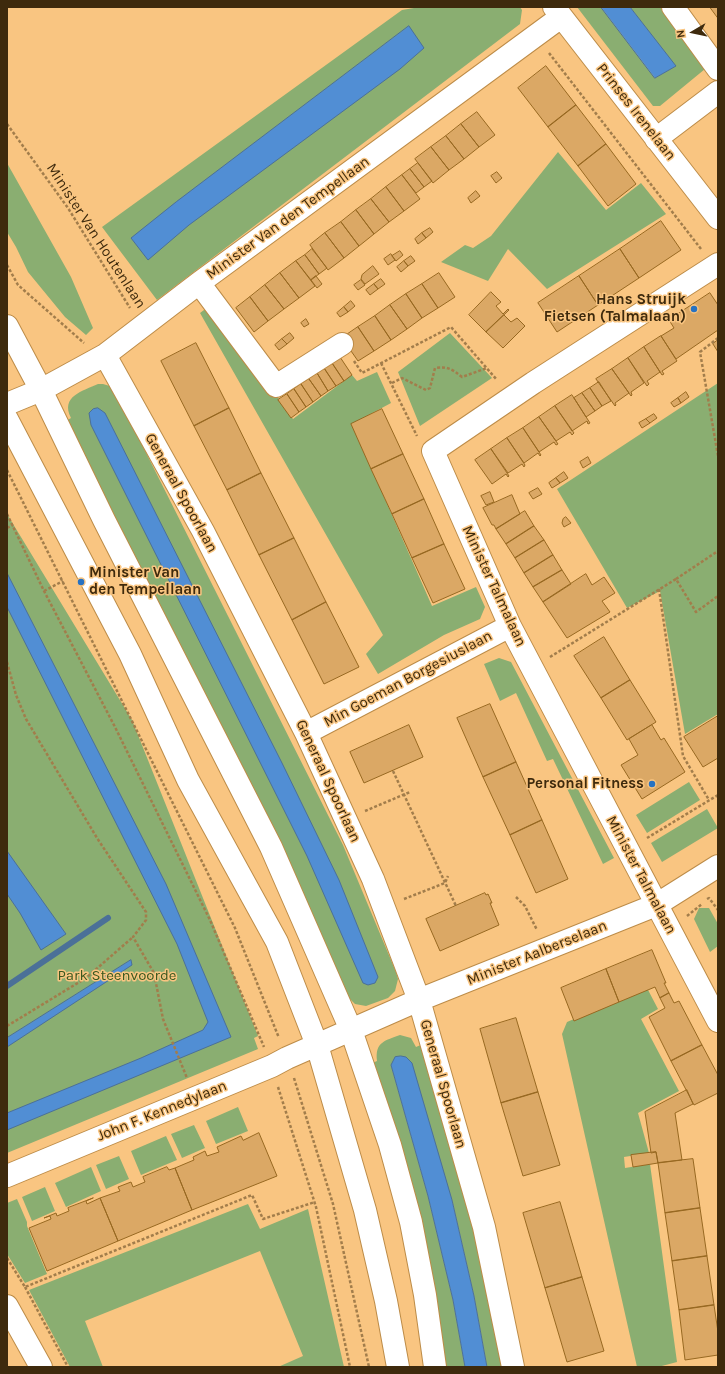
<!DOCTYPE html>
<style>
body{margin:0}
#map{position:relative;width:725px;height:1374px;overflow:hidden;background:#f9c581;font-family:Karla,sans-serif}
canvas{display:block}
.frame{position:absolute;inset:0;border:8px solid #3e2a0d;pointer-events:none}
.north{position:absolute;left:673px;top:12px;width:40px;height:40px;-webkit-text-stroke:3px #f9c581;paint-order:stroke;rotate:261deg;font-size:11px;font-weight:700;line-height:16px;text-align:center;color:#3e2a0d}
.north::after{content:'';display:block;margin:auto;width:14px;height:18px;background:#3e2a0d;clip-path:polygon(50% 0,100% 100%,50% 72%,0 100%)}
</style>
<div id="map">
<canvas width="725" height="1374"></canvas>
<div class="frame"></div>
<div class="north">N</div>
</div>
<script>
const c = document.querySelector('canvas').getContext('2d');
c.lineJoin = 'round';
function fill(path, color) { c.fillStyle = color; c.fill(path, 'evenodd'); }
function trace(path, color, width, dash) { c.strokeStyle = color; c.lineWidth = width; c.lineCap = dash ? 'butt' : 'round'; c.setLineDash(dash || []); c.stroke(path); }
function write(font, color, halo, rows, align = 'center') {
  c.font = font + ' Karla,sans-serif'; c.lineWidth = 3; c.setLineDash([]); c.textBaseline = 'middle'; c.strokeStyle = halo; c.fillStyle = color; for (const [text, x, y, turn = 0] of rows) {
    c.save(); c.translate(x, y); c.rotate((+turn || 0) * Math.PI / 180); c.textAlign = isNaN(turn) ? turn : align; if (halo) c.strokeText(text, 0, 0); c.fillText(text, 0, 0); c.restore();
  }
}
fill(new Path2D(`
 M420,7h100l2,3 -2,14 -363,276 -55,-73 300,-217z
 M577,7h24l54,71 20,-12 -45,-59h30l45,62 -45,37h-7z
 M558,152l48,58 35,-27 25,31 -119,75 -39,-40 -20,32 -47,-19 24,-17 8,3 18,-12z
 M7,163l64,114 22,51 -7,7 -21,-18 -37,-45 -12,-25 -9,-15z
 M212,304l81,115 59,-44 5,6 20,-9 14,31 -39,21 80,182 44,-19 9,20 -5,12 -36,16 -66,39 -12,-20 17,-19 -183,-322z
 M450,333l42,45 -72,48 -22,-54z
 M718,383v331l-33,20 -25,-143 -33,17 -70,-119z
 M98,384h5l10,3 230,458 53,127 2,7 -3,12 -7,7 -22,8 -11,-2 -14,-14 -275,-569 5,-3c-11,-22 12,-27 27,-34z
 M7,514l125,206 126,316 -4,2 4,11 -251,104z
 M499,658l12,4 103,196 -11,6 -50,-105 -6,2 -31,-68 -16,8 -16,-37z
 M689,782l11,18 -53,33 -11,-18z
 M707,809l11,19 -56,34 -11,-19z
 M699,908h10l9,16v22l-8,6 -16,-33z
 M647,988l11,21 -17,10 38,72 -41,22 11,40 -25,4 1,11 25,-4 27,198 -19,5h-21l-75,-333 5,-12z
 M400,1035l11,3 5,9 7,-3 46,155 34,168h-16l-13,-71 -22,-96 -61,-135 37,131 25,104 12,67h-20l-77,-302 9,-4c-2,-19 7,-20 23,-26z
 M238,1107l10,24 -32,13 -10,-23z
 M194,1125l11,23 -23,10 -11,-24z
 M166,1136l11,24 -36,15 -10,-24z
 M119,1156l10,23 -23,10 -10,-24z
 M91,1167l10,24 -35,16 -11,-24z
 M45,1187l10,24 -23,10 -10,-24z
 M17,1199l10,23v4l20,48 -22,9 -18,-29v-51z
 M248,1204l12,25 48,-20 36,158h-66l25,-11 -43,-105 -175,70 18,46h-33l-41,-77z`), '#8aae71');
const water = new Path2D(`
 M601,7h29l46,59 -21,12z
 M409,26l15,22 -24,21 -211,156 -41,35 -17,-22 45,-36z
 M98,408l7,5 177,350 57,117 39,97 -3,6 -7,2 -5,-2 -56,-127 -216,-431 -2,-12 4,-4z
 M7,573l159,311 65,153 -224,93v-17l134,-55 62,-28 5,-8 -31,-78 -170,-337z
 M7,851l59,83 -25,16 -21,-37 -13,-19z
 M131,960l1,5 -125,82v-9z
 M401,1056l5,1 6,6 40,137 22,96 13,71h-22l-12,-67 -25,-104 -37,-131 4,-8z`);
fill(water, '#518ed4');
trace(water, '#4b7098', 1);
trace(new Path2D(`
 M7,986l101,-68`), '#4b7098', 6);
const building = new Path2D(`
 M710,7h8v11z
 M546,66l30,39 -28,22 -30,-39z
 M576,105l30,39 -28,22 -30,-39z
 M477,112l18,23 -16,12 -18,-23z
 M461,124l18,23 -15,12 -18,-23z
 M446,136l18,23 -15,11 -18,-23z
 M606,144l30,40 -28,22 -30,-40z
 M431,147l18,23 -16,13 -18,-24z
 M418,163l14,18 -8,6 -14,-18z
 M410,169l14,18 -8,6 -14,-18z
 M497,172l5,6 -6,5 -5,-7z
 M402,175l18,24 -16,12 -18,-24z
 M386,187l18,24 -15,11 -18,-23z
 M476,191l4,5 -9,7 -3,-5z
 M371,199l18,23 -15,12 -18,-24z
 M356,210l18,24 -15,12 -18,-24z
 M661,221l20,29 -42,28 -19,-29z
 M341,222l18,24 -15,12 -19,-25z
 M430,228l3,4 -7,6 -4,-5z
 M325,233l19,25 -16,12 -18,-25z
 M422,233l4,5 -8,6 -3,-5z
 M312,249l15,19 -8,6 -14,-19z
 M620,249l19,29 -41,27 -19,-29z
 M400,251l3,4 -7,6 -4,-5z
 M391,254l4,6 -7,5 -4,-6z
 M305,255l14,19 -8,6 -15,-19z
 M411,256l4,5 -7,5 -4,-5z
 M296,261l19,25 -16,12 -19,-25z
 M404,261l4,5 -7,6 -4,-5z
 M373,266l6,8 -14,10 -4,-5 1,-4z
 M280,273l19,25 -15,11 -19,-24z
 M439,273l16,24 -17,11 -16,-24z
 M316,276l6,8 -5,4 -6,-8z
 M579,276l19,29 -41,27 -19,-29z
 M381,279l4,5 -7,5 -4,-5z
 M361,280l4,5 -7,5 -4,-5z
 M374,284l4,5 -8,6 -4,-5z
 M422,284l16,24 -16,10 -16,-24z
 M265,285l19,24 -16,12 -18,-24z
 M491,292l10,10 -5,4 7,8 5,-5 1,1 -23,22 -17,-17z
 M710,293l8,12v25l-42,29 -15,-23 13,-8 -5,-8z
 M406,294l16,24 -15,11 -17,-24z
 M250,297l18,24 -14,11 -18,-24z
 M351,301l4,5 -7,6 -4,-5z
 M390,305l17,24 -16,11 -16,-24z
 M344,307l4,5 -8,5 -3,-4z
 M504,315l7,7 6,-4 8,8 -22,22 -17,-16z
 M375,316l16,24 -17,11 -16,-24z
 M306,319l3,5 -5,3 -3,-4z
 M358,327l16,24 -16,10 -16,-23z
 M290,333l4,5 -7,6 -5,-5z
 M661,336l16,25 -15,10 2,3 -2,1 -18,-28z
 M282,339l5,5 -8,6 -4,-5z
 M718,340v12l-5,-8z
 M196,343l33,65 -35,18 -33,-65z
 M644,347l16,25 -13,9 2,3 -2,2 -19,-28z
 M340,357l12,18 -8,6 -12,-18z
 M628,358l16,25 -13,9 1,3 -1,1 -19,-27z
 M332,363l12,18 -8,5 -12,-18z
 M324,368l12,18 -8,5 -11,-18z
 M612,369l17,24 -14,10 1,2 -1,1 -19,-27z
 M317,373l11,18 -7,5 -12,-17z
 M309,379l12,17 -8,6 -12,-18z
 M599,382l12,19 -9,5 -12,-18z
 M301,384l12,18 -7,5 -12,-18z
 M590,388l12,18 -7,5 -13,-18z
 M294,389l12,18 -7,5 -12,-18z
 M686,392l3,5 -8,6 -3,-5z
 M582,393l13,18 -9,6 -12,-19z
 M287,394l12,18 -8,6 -13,-18z
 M572,395l18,28 -2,1 -1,-3 -15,10 -17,-25z
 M678,398l3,5 -7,4 -3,-4z
 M555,406l19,27 -2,2 -2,-3 -14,9 -17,-24z
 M229,408l32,65 -34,17 -33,-64z
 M382,409l21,45 -32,15 -20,-45z
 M654,414l3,4 -7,5 -4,-4z
 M539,417l19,27 -2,1 -2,-3 -15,10 -16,-24z
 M646,419l4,4 -8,5 -3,-5z
 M523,428l18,27 -1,1 -2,-3 -14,10 -17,-25z
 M507,438l18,27 -1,2 -2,-3 -14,9 -17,-24z
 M491,449l18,27 -1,1 -2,-3 -14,10 -17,-24z
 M403,454l21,45 -32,15 -21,-45z
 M588,457l3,6 -8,5 -3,-6z
 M564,472l4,6 -8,5 -4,-5z
 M261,473l33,65 -35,17 -32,-65z
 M556,478l4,5 -8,5 -3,-5z
 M538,488l4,6 -9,5 -4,-6z
 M490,492l4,10 -8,3 -5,-9z
 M512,495l8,19 -24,15 -2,-4h-2l-9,-17z
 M424,499l20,45 -32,14 -20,-44z
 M525,511l9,15 -28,18 -10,-15z
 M566,517l5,6 -7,4 -2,-4 1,-4z
 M534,526l10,14 -29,18 -9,-14z
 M294,538l32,64 -34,18 -33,-65z
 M544,540l9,15 -29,18 -9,-15z
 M444,544l21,45 -32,14 -21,-45z
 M553,555l9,15 -29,17 -9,-14z
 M562,570l9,14 -28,18 -10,-15z
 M586,574l6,11 12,-8 11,16 -13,8 8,11 -43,26 -24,-36z
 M326,602l33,65 -35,17 -32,-64z
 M604,637l26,43 -29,18 -27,-42z
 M630,680l26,42 -29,18 -26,-42z
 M490,704l26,58 -33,15 -26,-59z
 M718,716v42l-15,9 -19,-30z
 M409,725l14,32 -59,26 -14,-31z
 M652,725l9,15 3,-2 21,34 -43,27 -21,-34 17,-10 -9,-16z
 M516,762l26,58 -32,15 -27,-58z
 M542,820l26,59 -32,14 -26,-58z
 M485,893l1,2 2,-1 4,9h-2l9,22 -59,26 -14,-32z
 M652,950l14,33h-2l5,10 -9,5 -5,-11 -36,15 -13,-33z
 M606,969l13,33 -45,19 -13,-33z
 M669,993l5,10 5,-2 23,44 -31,16 -22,-44 16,-9 -5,-10z
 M516,1018l22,74 -37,11 -21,-74z
 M702,1045l16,30v18l-24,12 -23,-44z
 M687,1090l6,14 -18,9 7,47 -24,3 -2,-11 -5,1 -6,-41z
 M538,1092l22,73 -37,11 -22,-73z
 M259,1133l18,43 -85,34 -17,-42 19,-8 -1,-3 12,-6 2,5 12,-4 -2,-5 24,-11 2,4z
 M656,1152l2,11 -25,4 -2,-12z
 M693,1159l7,49 -35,5 -7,-50z
 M167,1167l2,3 6,-2 17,42 -74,31 -18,-43 20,-7 -2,-4 13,-5 2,5 12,-5 -2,-5z
 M93,1198l-7,3 1,3 13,-6 18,43 -71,30 -18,-43 22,-9 -1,-3 -6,2 12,-5 1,3 12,-5 -1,-3z
 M560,1202l22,75 -37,11 -22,-75z
 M700,1208l7,48 -35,5 -7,-48z
 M707,1256l7,49 -35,5 -7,-49z
 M582,1277l22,74 -37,11 -22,-74z
 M714,1305l4,27v23l-33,5 -6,-50z`);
fill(building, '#dba865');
trace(building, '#976821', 1);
const minor = new Path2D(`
 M554,7l164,211
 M673,7l45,62
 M656,139l62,-47
 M718,264l-185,119 -100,68 77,175 208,395
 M199,283l77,103 66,-42
 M7,326l34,64 63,130 167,327 80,183 39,115 21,77 14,73 10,72
 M105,355l98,176 103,202 67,146 46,121 65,227 29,140
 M7,404l34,-14 64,-35 94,-72 362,-266
 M7,419l123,235 58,126 89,162 40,103 48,165 21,91 12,66
 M306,733l204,-107
 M7,1176l265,-110 15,-8 132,-58 237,-95 62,-39
 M7,1306l34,61`);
trace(minor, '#bd8c48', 24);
trace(new Path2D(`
 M549,53l152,196
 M7,124l61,84 62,100
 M7,265l11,20 66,58
 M718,338l-18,14 18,104
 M354,361l8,12 89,-46 46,53
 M381,363l36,73
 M392,383l10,-5 24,12 4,-2 5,-20c12,-2 17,1 27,9l25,-9
 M7,470l228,458 44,110
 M7,514l37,77 71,136 95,193 54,127
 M7,528l6,-3
 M676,579l42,-28
 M659,589l24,167 26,44
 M44,591l19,-10
 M550,657l126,-78 20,33 22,-16
 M7,662l9,33 10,24 71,119 49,74v8l-13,17 21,36 9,46 24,59
 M393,771l63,135
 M365,811l45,-19
 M647,838l71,-43
 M516,897l9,9 12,24
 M404,899l41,-16 3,-7
 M707,899l2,-1 9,12
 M687,916l15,-12
 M7,1026l79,-48 47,-41
 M294,1078l39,126 36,163
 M278,1087l38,120 34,160
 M7,1258l18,29 227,-92 11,24 52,-17
 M25,1287l43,80`), '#a27d4b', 2.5, [3, 2]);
trace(minor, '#fff', 22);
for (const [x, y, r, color] of [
 [694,309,4,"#2772c2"],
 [81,582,4,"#2772c2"],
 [652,784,4,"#2772c2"]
]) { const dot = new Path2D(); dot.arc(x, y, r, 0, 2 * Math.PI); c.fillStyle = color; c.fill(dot); trace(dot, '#f9c581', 1.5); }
write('15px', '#3e2a0d', '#f9c581', [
 ["Prinses Irenelaan",636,112,52],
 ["Minister Van den Tempellaan",288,218,-36],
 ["Minister Van Houtenlaan",96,236,57],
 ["Generaal Spoorlaan",181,493,61],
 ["Minister Talmalaan",494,586,65],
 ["Min Goeman Borgesiuslaan",408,679,-28],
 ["Generaal Spoorlaan",328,781,65],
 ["Minister Talmalaan",641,875,62],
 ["Minister Aalberselaan",537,953,-22],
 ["Generaal Spoorlaan",443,1084,74],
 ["John F. Kennedylaan",162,1111,-22]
]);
write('bold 15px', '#3e2a0d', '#f9c581', [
 ["Hans Struijk",686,300],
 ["Fietsen (Talmalaan)",686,317],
 ["Minister Van",89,573,"left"],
 ["den Tempellaan",89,590,"left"],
 ["Personal Fitness",644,784]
], 'right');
write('15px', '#39581f', '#f9c581', [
 ["Park Steenvoorde",117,976]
]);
</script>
